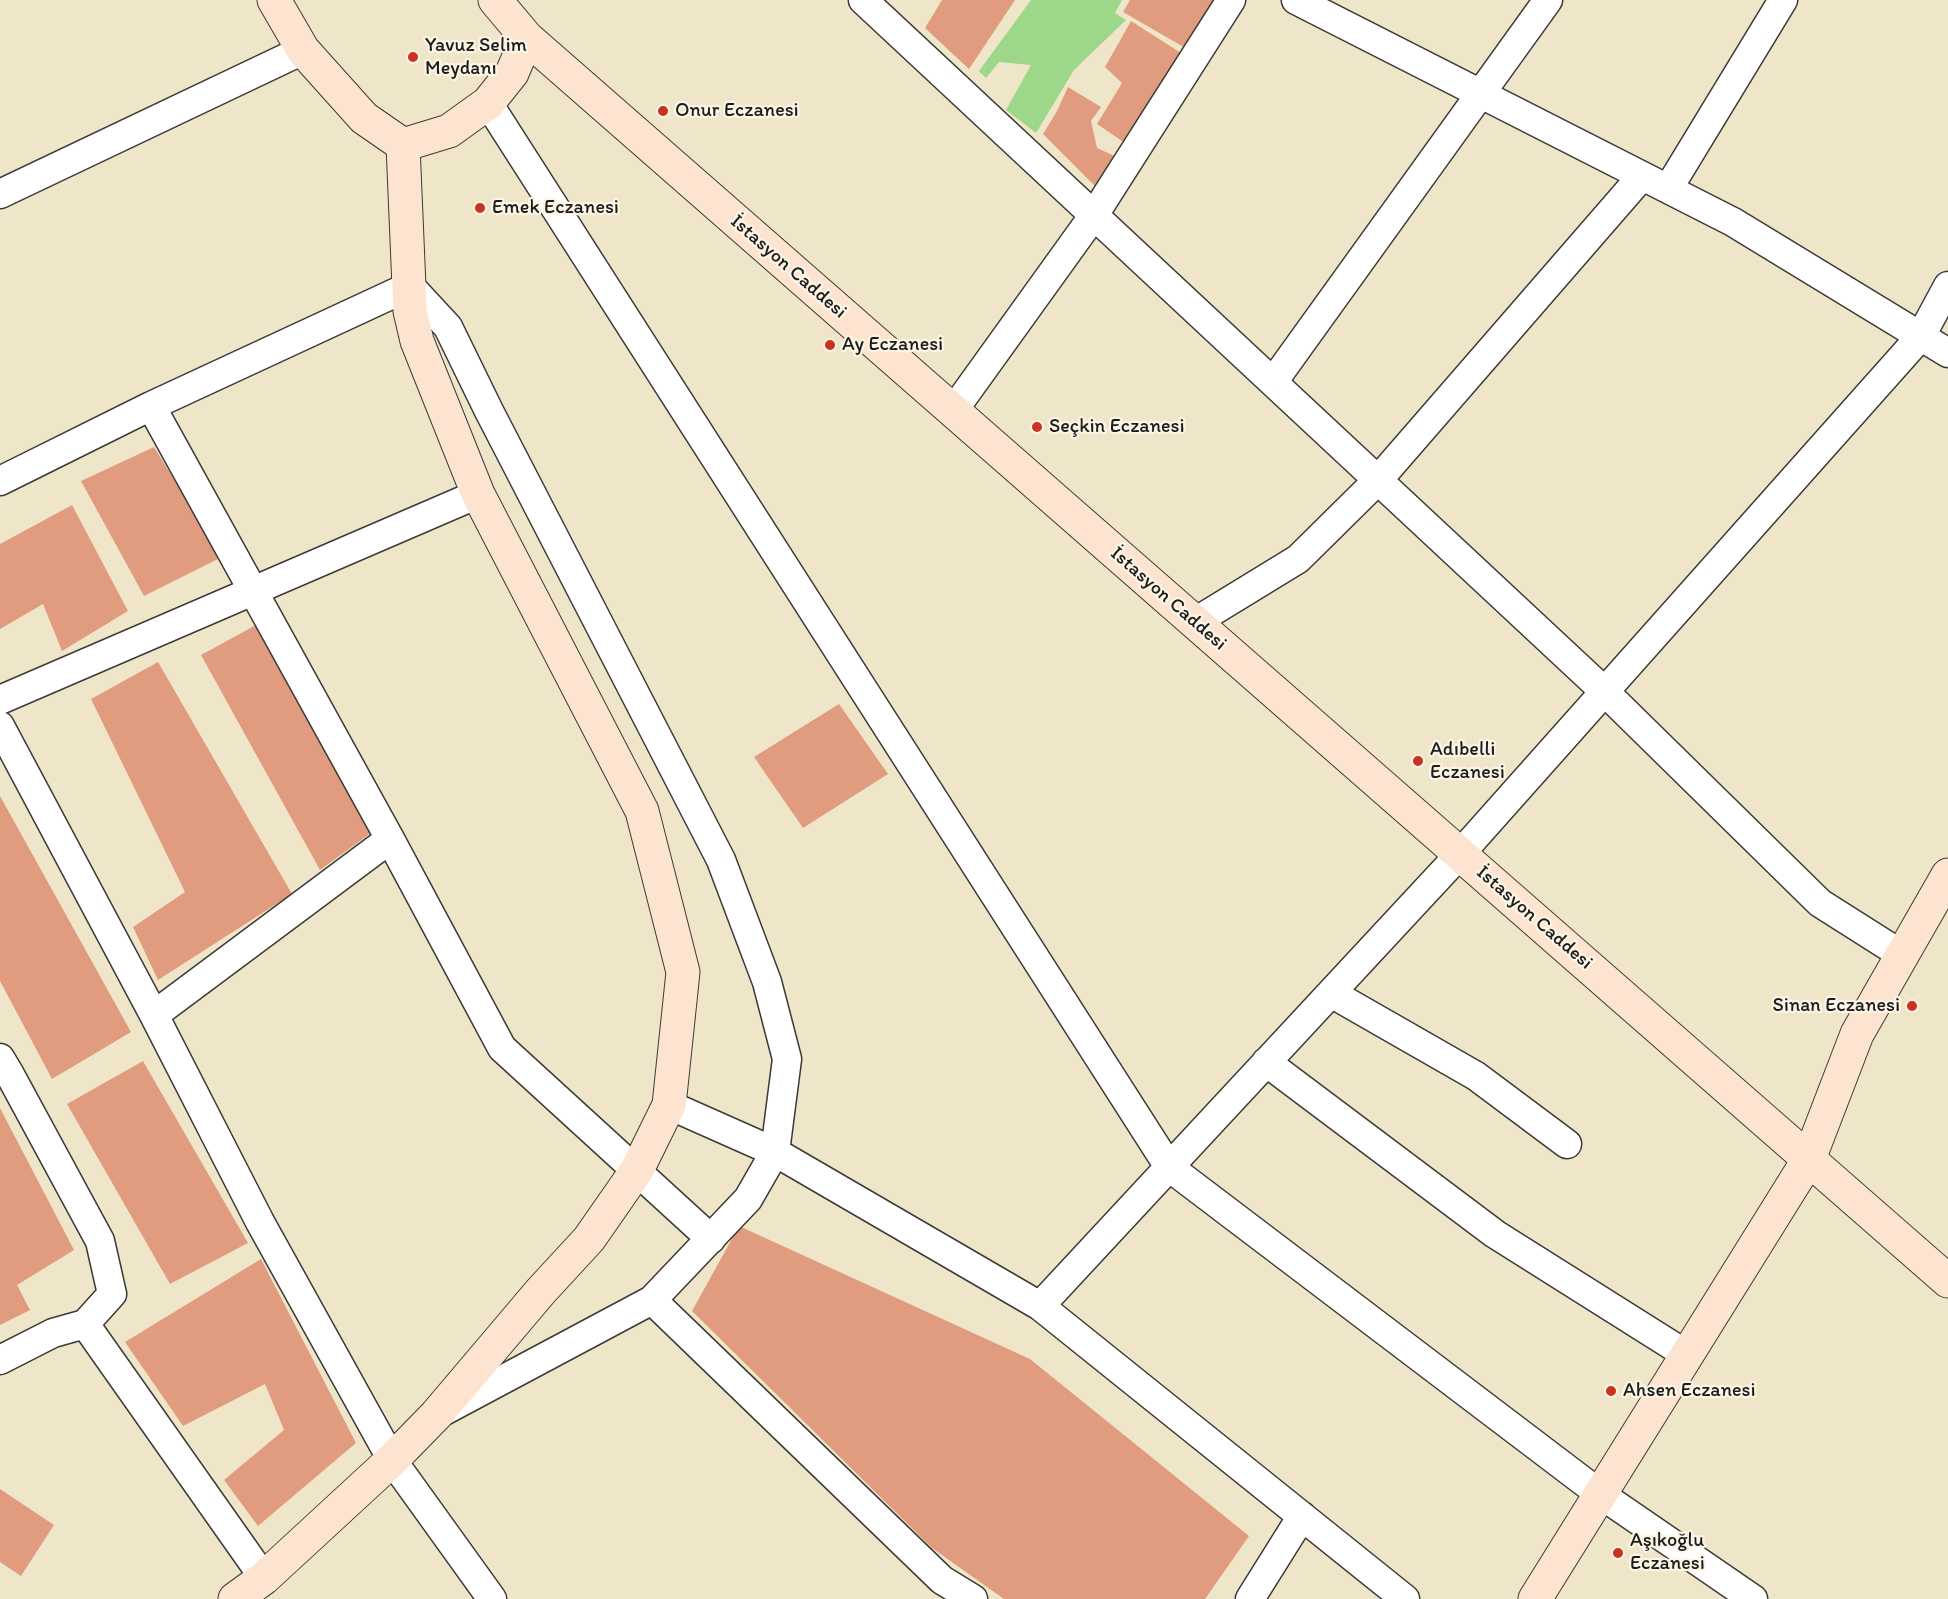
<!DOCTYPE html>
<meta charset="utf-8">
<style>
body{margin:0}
canvas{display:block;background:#efe6c9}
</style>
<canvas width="1948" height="1599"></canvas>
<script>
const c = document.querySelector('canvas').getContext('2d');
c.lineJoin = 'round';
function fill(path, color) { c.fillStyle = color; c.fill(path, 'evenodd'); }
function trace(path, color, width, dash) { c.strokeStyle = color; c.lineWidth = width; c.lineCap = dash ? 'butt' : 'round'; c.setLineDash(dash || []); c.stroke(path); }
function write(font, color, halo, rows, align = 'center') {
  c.font = font + ' Itim,sans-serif'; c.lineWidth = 4.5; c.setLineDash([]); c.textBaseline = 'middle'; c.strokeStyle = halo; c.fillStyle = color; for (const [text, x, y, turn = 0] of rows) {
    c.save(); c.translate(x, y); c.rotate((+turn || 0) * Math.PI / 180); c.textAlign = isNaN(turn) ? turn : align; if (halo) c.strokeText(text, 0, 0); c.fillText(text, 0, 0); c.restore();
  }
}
fill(new Path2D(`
 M1031,0h91l-7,13 11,7 -52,50 -38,63 -30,-23 25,-45 -32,-3 -13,16 -7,-7z`), '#9dd78a');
fill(new Path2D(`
 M942,0h73l-46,69 -44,-41z
 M1130,0h88l-31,49 -64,-37z
 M1131,21l50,32 -56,90 -28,-19 25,-41 -17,-16z
 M1068,87l33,20 -10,14 6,27 22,10 -24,28 -52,-52 14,-23z
 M154,447l68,110 -78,39 -63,-115z
 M72,505l56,106 -66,40 -19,-47 -43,25v-85z
 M256,625l115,208 -51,37 -119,-215z
 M158,662l134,232 -134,86 -25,-53 52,-35 -94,-193z
 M839,704l49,70 -85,54 -49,-71z
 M0,796l131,236 -79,47 -52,-98z
 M143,1061l105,182 -78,41 -103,-180z
 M0,1108l74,142 -57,35 13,25 -30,15z
 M739,1226l291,133 219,177 -44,63h-201l-72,-51 -240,-237z
 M261,1259l95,184 -98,83 -34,-46 60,-50 -19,-46 -82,42 -58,-84z
 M0,1489l54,36 -33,51 -21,-14z`), '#e19c80');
const street = new Path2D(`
 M863,0l741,691 216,212 82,52
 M1296,0l437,222 215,131
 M488,103l681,1064 431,327 153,105
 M1668,189l115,-189
 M0,194l303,-144
 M1273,382l275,-382
 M151,406l239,433 112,209 209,191
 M953,411l141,-196 137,-215
 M0,481l151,-75 259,-120 38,41 41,84 232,449 46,122 20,77 -12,93 -27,47 -96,101 -210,112
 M1195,622l103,-63 80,-79 264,-304
 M0,700l478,-206
 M0,726l154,289 106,207 132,238 100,139
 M1331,993l145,83 91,68
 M154,1015l236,-176
 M0,1058l9,15 91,168 12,53 -27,30 -32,9 -53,27
 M1266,1062l229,172 192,121
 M669,1105l106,47 265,154 365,293
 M652,1300l290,280 31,19
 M1040,1306l420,-452 461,-518 27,-50
 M85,1324l179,254
 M1250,1599l52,-83`);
const secondary = new Path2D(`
 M274,0l29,50 61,68 39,27 46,-14 39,-28 24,-30 15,-35 -32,-38
 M527,38l1421,1243
 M235,1599l29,-21 128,-118 44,-45 105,-124 48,-52 48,-69 32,-65 14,-133 -41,-161 -164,-317 -61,-153 -7,-30 -7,-166
 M1535,1599l274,-440 48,-125 91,-159`);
trace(street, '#3c3a36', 31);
trace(secondary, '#3c3a36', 35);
trace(street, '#fff', 28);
trace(secondary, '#fde4d0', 33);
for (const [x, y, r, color] of [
 [413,57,6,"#c8321e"],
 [663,111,6,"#c8321e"],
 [480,208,6,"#c8321e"],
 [830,345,6,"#c8321e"],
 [1037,427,6,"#c8321e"],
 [1418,761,6,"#c8321e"],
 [1912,1006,6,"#c8321e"],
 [1611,1391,6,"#c8321e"],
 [1618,1553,6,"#c8321e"]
]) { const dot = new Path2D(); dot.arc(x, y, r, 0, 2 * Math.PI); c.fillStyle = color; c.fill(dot); trace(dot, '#fcf5e5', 2); }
write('20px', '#1c1c1c', '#fcf5e5', [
 ["Yavuz Selim",425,46],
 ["Meydanı",425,69],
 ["Onur Eczanesi",675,111],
 ["Emek Eczanesi",492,208],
 ["Ay Eczanesi",842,345],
 ["Seçkin Eczanesi",1049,427],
 ["Adıbelli",1430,750],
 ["Eczanesi",1430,773],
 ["Sinan Eczanesi",1900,1006,"right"],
 ["Ahsen Eczanesi",1623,1391],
 ["Aşıkoğlu",1630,1541],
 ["Eczanesi",1630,1564]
], 'left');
write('20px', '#1c1c1c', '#fcf5e5', [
 ["İstasyon Caddesi",788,267,41],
 ["İstasyon Caddesi",1168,599,41],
 ["İstasyon Caddesi",1534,918,41]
]);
</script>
